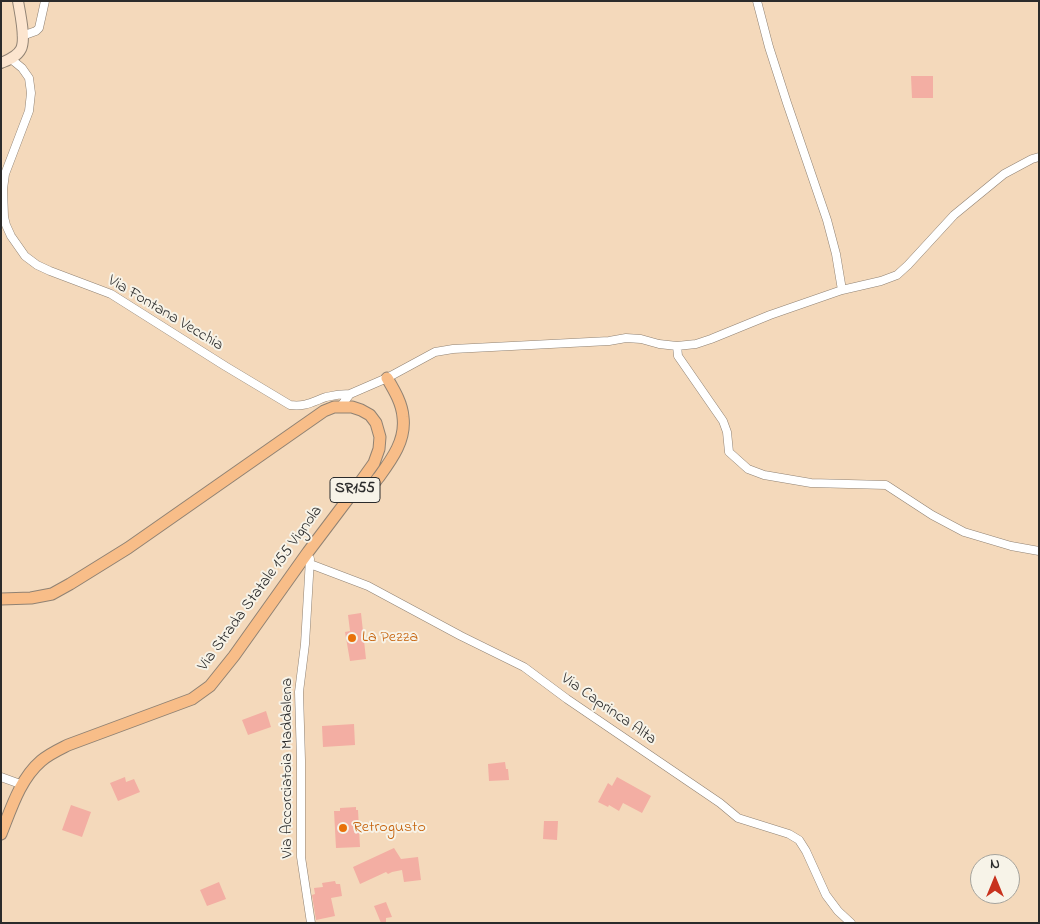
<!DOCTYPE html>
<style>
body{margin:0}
#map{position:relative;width:1040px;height:924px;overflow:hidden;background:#f4d9bb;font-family:"Indie Flower",sans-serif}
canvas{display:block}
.frame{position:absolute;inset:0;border:2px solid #2b2b2b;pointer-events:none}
.north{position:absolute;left:970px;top:854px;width:50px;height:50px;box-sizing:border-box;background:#f7f3e8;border:1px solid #a5a39c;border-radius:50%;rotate:0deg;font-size:14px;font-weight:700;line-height:20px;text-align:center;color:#2b2b2b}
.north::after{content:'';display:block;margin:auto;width:18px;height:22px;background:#c8321e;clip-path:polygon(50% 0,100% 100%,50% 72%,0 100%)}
</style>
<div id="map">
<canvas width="1040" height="924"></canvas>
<div class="frame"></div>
<div class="north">N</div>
</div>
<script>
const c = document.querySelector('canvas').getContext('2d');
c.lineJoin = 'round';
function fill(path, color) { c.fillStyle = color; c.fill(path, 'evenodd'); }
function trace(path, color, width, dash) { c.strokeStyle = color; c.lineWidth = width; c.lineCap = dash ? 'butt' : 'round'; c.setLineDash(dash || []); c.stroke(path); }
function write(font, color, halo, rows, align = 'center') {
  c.font = font + ' "Indie Flower",sans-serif'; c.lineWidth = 4; c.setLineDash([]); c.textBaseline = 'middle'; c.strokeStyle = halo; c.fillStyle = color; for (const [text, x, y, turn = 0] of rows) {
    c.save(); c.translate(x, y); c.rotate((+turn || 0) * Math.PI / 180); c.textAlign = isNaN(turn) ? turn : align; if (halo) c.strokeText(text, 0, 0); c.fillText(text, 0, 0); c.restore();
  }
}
fill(new Path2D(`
 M911,76h22v22h-21z
 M361,613l5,46 -16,2 -5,-29 5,-1 -2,-16z
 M266,711l5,16 -23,8 -6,-15z
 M354,724l1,21 -32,2 -1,-21z
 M505,762l1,7h2l1,11 -20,1 -1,-17z
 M125,777l1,5 8,-3 6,13 -22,9 -8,-18z
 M617,777l34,19 -9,17 -19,-10 -4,8 -10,-6 -1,2 -10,-5 10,-19 4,3z
 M71,805l20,7 -9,25 -20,-7z
 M356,807v3h2l2,37 -24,1 -2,-37h6v-3z
 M544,821h14l-1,19 -14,-1z
 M394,848l7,11 17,-2 3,23 -17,2 -2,-12 -10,2 -4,2 -2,-2 -26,12 -7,-17z
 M335,881l1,3h4l2,12 -11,2 4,18 -19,4 -4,-25 3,-1 -1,-6 9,-1 -1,-4z
 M219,882l7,17 -19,7 -7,-16z
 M386,902l6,15 -6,1v5h-5l-7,-17z`), '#f3aea3');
const street = new Path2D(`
 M757,1l12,46 18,56 40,117 9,34 6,36
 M22,36l14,-5 3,-3 6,-27
 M11,59l11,9 7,10 2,15 -2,18 -24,63 -2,15 1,28 2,8 5,11 14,20 12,9 13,6 61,23 114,72 65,39c15,2 22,-3 36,-8 8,-2 16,-3 24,-3
 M677,346l1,10 45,65 4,11 2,20 19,17 16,6 47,8 75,2 46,30 32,17 47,14 28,5
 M341,406l9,-12 37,-16 48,-26 18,-3 156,-8 17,-3 15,1 18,5 18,2 19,-2 15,-5 59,-24 72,-25 39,-9 16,-6 11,-10 46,-50 50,-41 28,-15 7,-2
 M310,559l-5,85 -6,48 2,68v97l10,66
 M310,564l58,22 93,50 63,31 43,32 153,104 18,15 51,16 10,6 7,11 20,44 12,16 13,12
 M1,777l22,8`);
const secondary = new Path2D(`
 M1,63c7,-3 16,-6 20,-14 5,-10 -1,-36 -3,-48`);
const primary = new Path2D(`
 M354,491c5,0 10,0 15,-3 4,-2 7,-8 10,-11 13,-18 27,-37 24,-60 -1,-14 -9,-27 -16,-39
 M1,599l30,-1 21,-4 18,-10 58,-36 196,-137 10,-4h18l9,3 9,5 6,8 4,14 -1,12 -5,14 -20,28 -46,61 -74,104 -24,30 -18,13 -124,46c-10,5 -19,9 -27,16 -21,18 -30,48 -40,73`);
trace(street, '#908273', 9);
trace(secondary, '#908273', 12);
trace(primary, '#908273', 13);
trace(street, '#fff', 8);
trace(secondary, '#fce5cf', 10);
trace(primary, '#f8bd88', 11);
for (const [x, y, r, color] of [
 [352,638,5,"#e8710a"],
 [343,828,5,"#e8710a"]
]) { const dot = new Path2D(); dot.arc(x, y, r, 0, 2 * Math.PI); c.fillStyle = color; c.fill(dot); trace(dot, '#f7f3e8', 2); }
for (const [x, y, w] of [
 [355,490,50]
]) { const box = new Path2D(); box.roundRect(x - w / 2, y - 12.5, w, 25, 4); c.fillStyle = '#f7f3e8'; c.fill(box); trace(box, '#2b2b2b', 1); }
write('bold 15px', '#2b2b2b', null, [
 ["SR155",355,490]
]);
write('16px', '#2b2b2b', '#f7f3e8', [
 ["Via Fontana Vecchia",165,314,31],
 ["Via Strada Statale 155 Vignola",261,589,-54],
 ["Via Caprinca Alta",608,710,35],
 ["Via Accorciatoia Maddalena",288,768,-90]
]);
write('16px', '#c56008', '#f7f3e8', [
 ["La Pezza",362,638],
 ["Retrogusto",353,828]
], 'left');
</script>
